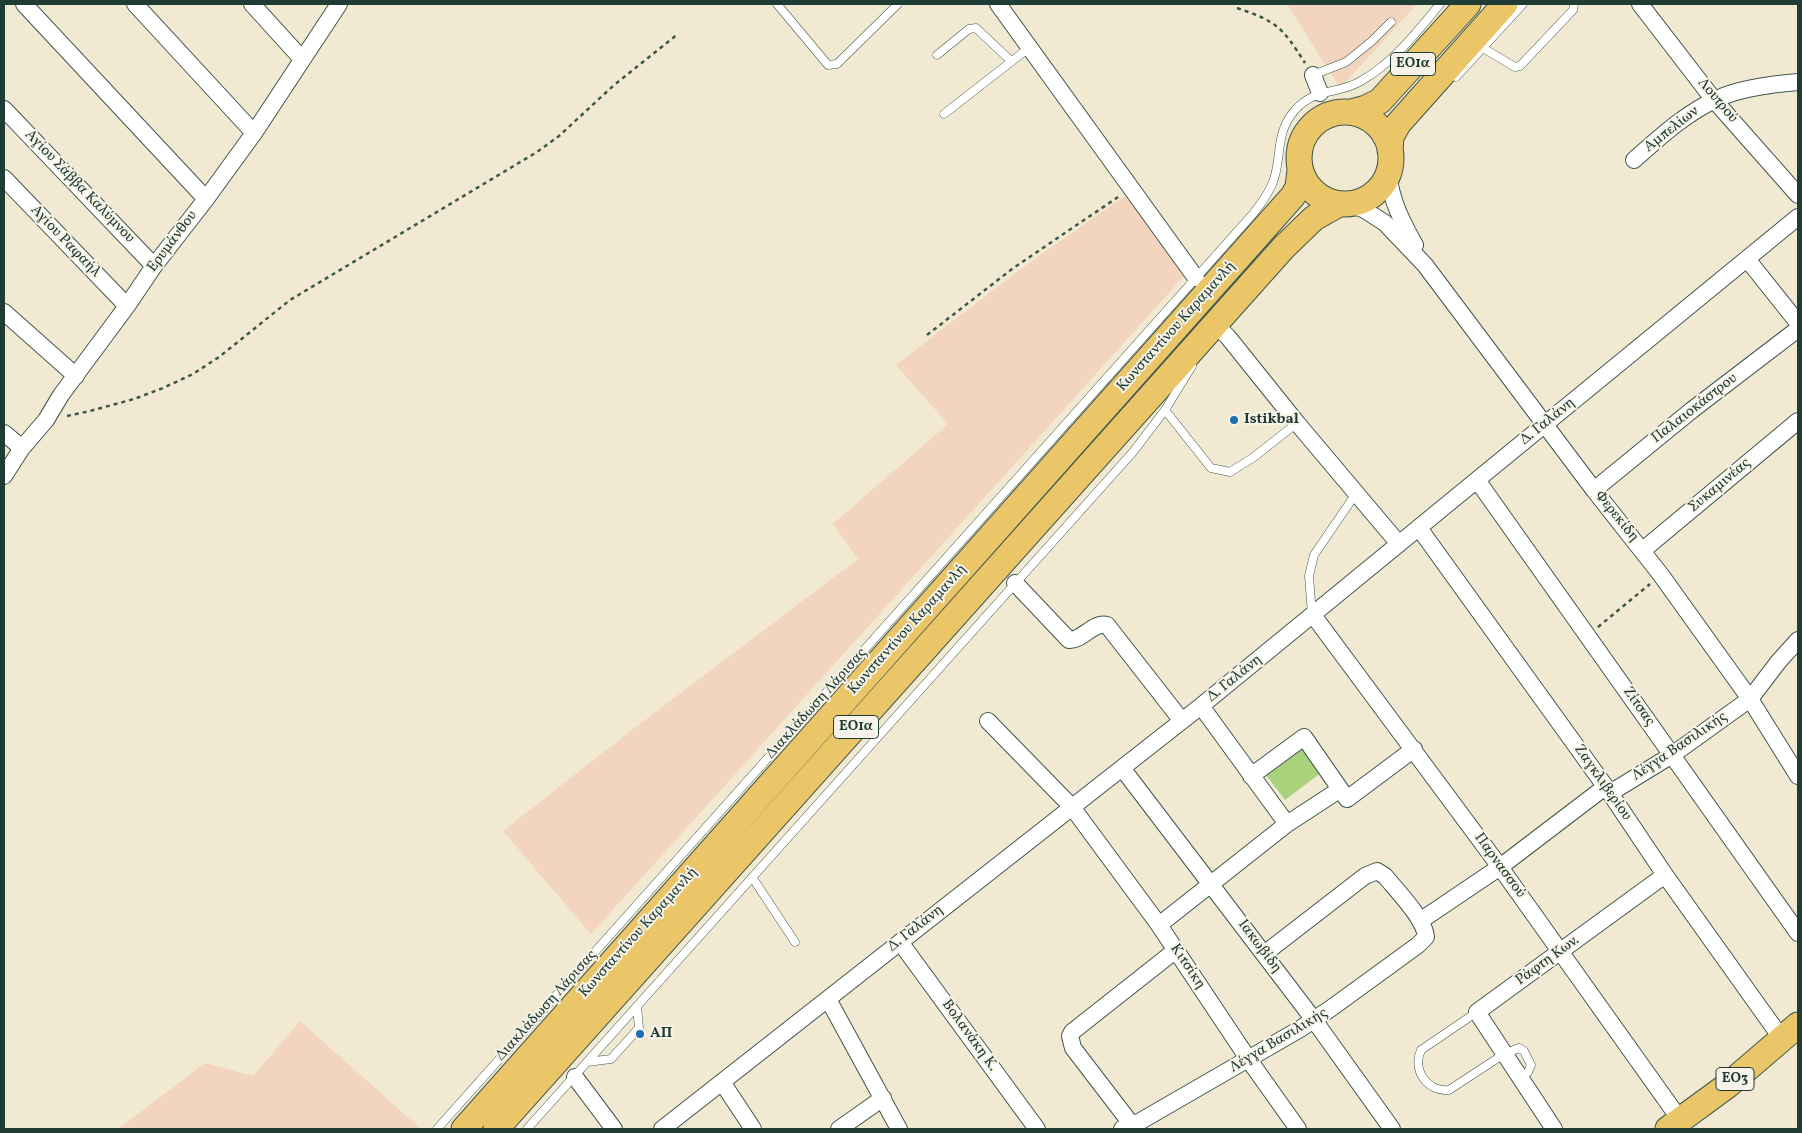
<!DOCTYPE html>
<meta charset="utf-8">
<style>
body{margin:0}
#map{position:relative;width:1802px;height:1133px;overflow:hidden;background:#f1e9d2;font-family:Vollkorn,serif}
canvas{display:block}
.frame{position:absolute;inset:0;border:5px solid #1f3d34;pointer-events:none}
</style>
<div id="map">
<canvas width="1802" height="1133"></canvas>
<div class="frame"></div>
</div>
<script>
const c = document.querySelector('canvas').getContext('2d');
c.lineJoin = 'round';
function fill(path, color) { c.fillStyle = color; c.fill(path, 'evenodd'); }
function trace(path, color, width, dash) { c.strokeStyle = color; c.lineWidth = width; c.lineCap = dash ? 'butt' : 'round'; c.setLineDash(dash || []); c.stroke(path); }
function write(font, color, halo, rows, align = 'center') {
  c.font = font + ' Vollkorn,serif'; c.lineWidth = 4; c.setLineDash([]); c.textBaseline = 'middle'; c.strokeStyle = halo; c.fillStyle = color; for (const [text, x, y, turn = 0] of rows) {
    c.save(); c.translate(x, y); c.rotate((+turn || 0) * Math.PI / 180); c.textAlign = isNaN(turn) ? turn : align; if (halo) c.strokeText(text, 0, 0); c.fillText(text, 0, 0); c.restore();
  }
}
fill(new Path2D(`
 M1287,4h130l-77,84z
 M1129,193l56,82 -594,659 -88,-103 125,-98 230,-174 -25,-35 115,-100 -52,-59 122,-94z
 M300,1021l121,108h-303l87,-66 48,13z`), '#f3d4be');
fill(new Path2D(`
 M1298,732l28,37 -41,31 -28,-37z`), '#aad27d');
const lane = new Path2D(`
 M777,4l51,61 9,-1 61,-60
 M1483,48l32,19 5,-1 53,-56 1,-6
 M937,55l32,-26 7,-1 35,33
 M1313,75l33,-13 26,-21 19,-19
 M1456,77l67,-73
 M944,114l86,-67
 M1165,410l46,58 19,4 24,-15 43,-34
 M1312,614l-3,-38 5,-21 43,-63
 M752,877l43,65
 M1477,1012l-56,38c-9,20 6,42 28,40l55,-36 15,-6 5,3 7,14 -3,7 -8,7
 M587,1062l24,-3 28,-31 -2,-21
 M437,1129l815,-914c9,-11 18,-23 22,-36 8,-24 1,-46 21,-69 21,-23 42,-15 66,-29 32,-18 56,-49 79,-77
 M527,1129l606,-677 32,-42 27,-44`);
const street = new Path2D(`
 M24,4l182,195
 M135,4l119,129
 M252,4l50,55
 M998,4l198,274
 M1640,4l74,96 84,95
 M1313,75l7,18
 M4,109l150,157
 M1634,160c26,-23 53,-48 85,-62 22,-10 55,-14 79,-16
 M1388,173c3,27 14,49 27,72
 M4,178l123,128
 M1347,204l16,5 22,14 40,42 169,225 67,85 89,124 48,77
 M1747,259l51,64
 M4,312l72,64
 M1215,324l13,13 69,86 102,121
 M4,433l18,15
 M4,476l18,-28 24,-28 15,-25 66,-89 27,-40 52,-67 48,-66 85,-129
 M1477,480l321,453
 M1594,490l98,-80 106,-81
 M1419,528l191,265 55,82 117,164
 M1643,550l155,-129
 M1015,583l54,57c13,1 25,-19 38,-15l75,96
 M1313,615l187,252 181,254
 M1201,706l86,118
 M988,721l84,86 87,118 90,135 49,69
 M1122,768l192,252 78,109
 M1251,776l53,-39 43,62 67,-50
 M1610,793l62,-38 78,-56 29,-38 19,-21
 M1420,921l80,-54 105,-80
 M1159,925l128,-101 52,-34
 M900,942l137,187
 M828,999l71,130
 M575,1077l39,52
 M722,1082l31,47
 M1132,1125l-59,-77 -3,-12 2,-4 104,-82
 M662,1129l539,-423 597,-489
 M839,1129l44,-31
 M1122,1129l17,-7 161,-93 30,-20 88,-64 8,-8c-1,-18 -30,-47 -41,-61l-8,-5 -12,5 -101,78
 M1554,1129l-77,-117 188,-137`);
const primary = new Path2D(`
 M1299 158a46 46 0 1 1 92 0a46 46 0 1 1-92 0Z
 M1351,112l15,-4 14,-7 88,-97
 M1390,150l1,-13 7,-13 107,-120
 M464,1129l829,-933 5,-9 2,-17
 M496,1129l788,-882 30,-29 25,-14
 M1668,1129l60,-44 70,-60`);
trace(lane, '#3e574c', 9);
trace(street, '#3e574c', 18);
trace(primary, '#3e574c', 27);
trace(new Path2D(`
 M1237,8c41,14 45,19 68,55
 M927,335l85,-66 106,-72
 M67,416l23,-5 44,-12 29,-11 30,-14 26,-17 71,-57 247,-148 22,-16 54,-50 65,-52
 M1598,627l52,-43`), '#3e574c', 2.5, [4, 4]);
trace(lane, '#fff', 8);
trace(street, '#fff', 16);
trace(primary, '#eac669', 25);
for (const [x, y, r, color] of [
 [1234,420,5,"#1f6fb2"],
 [640,1034,5,"#1f6fb2"]
]) { const dot = new Path2D(); dot.arc(x, y, r, 0, 2 * Math.PI); c.fillStyle = color; c.fill(dot); trace(dot, '#f7f3e8', 2); }
for (const [x, y, w] of [
 [1413,64,45],
 [856,727,45],
 [1735,1079,38]
]) { const box = new Path2D(); box.roundRect(x - w / 2, y - 11.5, w, 23, 4); c.fillStyle = '#f7f3e8'; c.fill(box); trace(box, '#1f3d34', 1); }
write('bold 14px', '#1f3d34', null, [
 ["ΕΟ1α",1413,64],
 ["ΕΟ1α",856,727],
 ["ΕΟ3",1735,1079]
]);
write('15px', '#1f3d34', '#f7f3e8', [
 ["Λουτρού",1717,101,50],
 ["Αμπελίων",1672,130,-38],
 ["Αγίου Σάββα Καλύμνου",79,187,46],
 ["Αγίου Ραφαήλ",65,242,46],
 ["Ερυμάνθου",173,242,-53],
 ["Κωνσταντίνου Καραμανλή",1177,327,-48],
 ["Παλαιοκάστρου",1695,409,-38],
 ["Δ. Γαλάνη",1548,422,-39],
 ["Συκαμινέας",1720,486,-40],
 ["Φερεκίδη",1616,517,51],
 ["Κωνσταντίνου Καραμανλή",908,630,-48],
 ["Δ. Γαλάνη",1235,679,-39],
 ["Διακλάδωση Λάρισας",817,704,-48],
 ["Ζίτσας",1638,707,55],
 ["Λέγγα Βασιλικής",1680,747,-34],
 ["Ζαγκλιβερίου",1602,783,55],
 ["Παρνασσού",1499,866,54],
 ["Δ. Γαλάνη",916,929,-38],
 ["Κωνσταντίνου Καραμανλή",639,933,-48],
 ["Ιακωβίδη",1259,947,53],
 ["Ράφτη Κων.",1548,961,-36],
 ["Κιτσίκη",1187,967,56],
 ["Διακλάδωση Λάρισας",547,1006,-48],
 ["Βολανάκη Κ.",969,1036,54],
 ["Λέγγα Βασιλικής",1279,1041,-31]
]);
write('bold 15px', '#1f3d34', '#f7f3e8', [
 ["Istikbal",1244,420],
 ["ΑΠ",650,1034]
], 'left');
</script>
